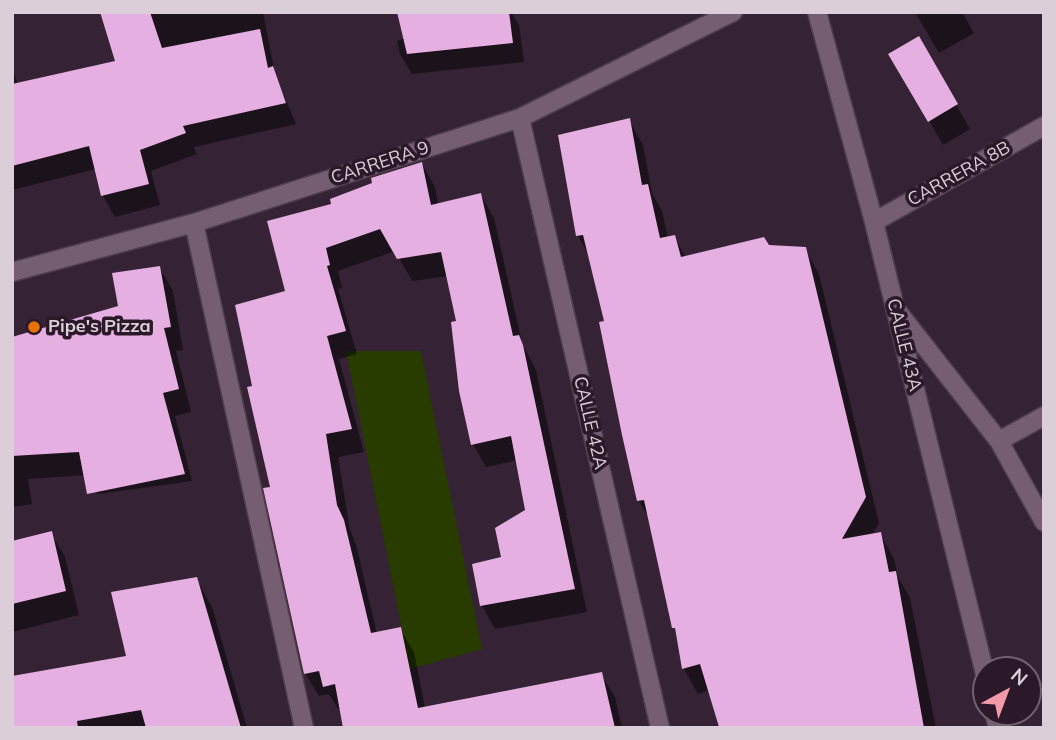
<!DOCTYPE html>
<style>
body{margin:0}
#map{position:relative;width:1056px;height:740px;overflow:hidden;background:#352234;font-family:Mulish,sans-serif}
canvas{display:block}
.frame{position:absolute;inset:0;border:14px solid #dbced9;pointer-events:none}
.north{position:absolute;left:972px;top:656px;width:70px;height:70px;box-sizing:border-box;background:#2b192a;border:2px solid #716170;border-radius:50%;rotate:41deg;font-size:19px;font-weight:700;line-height:28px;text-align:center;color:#dbced9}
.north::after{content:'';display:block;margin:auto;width:24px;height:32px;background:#f39aaa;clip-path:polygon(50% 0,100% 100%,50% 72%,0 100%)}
</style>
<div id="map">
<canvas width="1056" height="740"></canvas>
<div class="frame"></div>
<div class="north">N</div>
</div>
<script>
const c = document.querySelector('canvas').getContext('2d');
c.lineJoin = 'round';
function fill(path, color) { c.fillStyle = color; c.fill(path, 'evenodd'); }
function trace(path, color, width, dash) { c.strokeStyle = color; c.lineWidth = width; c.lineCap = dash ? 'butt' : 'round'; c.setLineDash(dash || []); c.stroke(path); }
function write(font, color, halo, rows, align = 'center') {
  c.font = font + ' Mulish,sans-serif'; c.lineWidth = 7; c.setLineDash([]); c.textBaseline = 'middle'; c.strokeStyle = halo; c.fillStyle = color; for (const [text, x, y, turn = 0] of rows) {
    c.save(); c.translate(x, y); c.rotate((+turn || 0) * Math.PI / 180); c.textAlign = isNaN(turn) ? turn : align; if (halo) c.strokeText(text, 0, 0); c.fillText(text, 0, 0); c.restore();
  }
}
fill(new Path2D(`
 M346,351h75l61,298 -72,20z`), '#283c00');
fill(new Path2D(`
 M102,12h161l12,62 21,50 -102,23 3,7 -46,17 9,34 -45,12 -12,-21 -7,-27 -84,21v-123l6,18 99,-23z
 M487,12h24l8,13 5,37 -112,12 -12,-20 -3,-13z
 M915,12h47l12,21 -35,20z
 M918,38l52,91 -27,16 -52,-91z
 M629,120l14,25 9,48 10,18 6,27 6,-1 12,21 82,-12 37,3 14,25 60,249 -7,12 8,-1 14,25 4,18 12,21 26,130h-215l-11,-38 -12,4 -14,-25 -34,-149 -11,-19 -32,-178 -17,-66 -12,-21 -18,-100z
 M422,164l13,23 3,18 43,-10 13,23 28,125 14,27 51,242 -92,17 -13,-23 -8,-40 29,-7 24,-48 -9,-51 -32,7 -13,-23 -15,-122 -10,-46 -36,5 -17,-30 -57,20 4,17 -4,1 19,65 -18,5 25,93 -26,5 12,73 6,15 21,89 23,-5 14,23 11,56 176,-34 14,23 7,31h-277l-3,-19h-4l-9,-15 -10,2 -14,-23 -51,-285 33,-95 46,-88z
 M159,267l14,24 10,59 -7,1 15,61 -16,4 17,65 -94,13 -11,-19 -59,4 4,25 -20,3v-169l108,-30z
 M51,533l14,24 14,58 -67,17v-89z
 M196,579l16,28 35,121h-235l116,-71z`), '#0007');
fill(new Path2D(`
 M100,12h50l12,36 98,-19 8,39 5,-2 13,37 -103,23 3,7 -46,17 9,34 -48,12 -12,-50 -77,20v-82l103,-23z
 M397,12h112l4,31 -106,11z
 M919,36l39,68 -30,18 -40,-68z
 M630,118l12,67 6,-1 12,54 15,-3 6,22 83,-20 5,8 37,2 60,250 -24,42 39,-7 8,40 7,-1 28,157 -205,-1 -19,-63 -18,5 -7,-41h-3l-28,-128 -7,1 -15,-66 -23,-113 5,-1 -21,-86 -7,1 -18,-101z
 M422,162l9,43 50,-12 32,143 6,-1 4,10 52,244 -95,17 -8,-42 29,-7 -6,-29 30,-18 -14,-74 -40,9 -12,-54 -8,-69 5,-1 -15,-69 -44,7 -17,-30 -54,19 4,17 -3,1 19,65 -19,5 25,93 -26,5 11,71 7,15 27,113 30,-6 17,81 184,-36 13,56h-272l-8,-44 -12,3 -4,-16 -15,3 -41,-186 7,-1 -23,-100 5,-1 -17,-81 50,-14 -18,-70 64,-17 -1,-5 42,-16 -1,-5z
 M160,266l11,61 -7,1 15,61 -16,4 22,81 -98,20 -8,-42 -67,4v-119l106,-31 -6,-33z
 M52,531l14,60 -54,13v-63z
 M197,577l44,151h-95l-5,-18 -64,11 1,7h-66v-52l114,-20 -15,-64z`), '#e6afe1');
const minor = new Path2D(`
 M817,12l57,210 112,456
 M520,118l140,610
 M874,222l170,-96
 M194,223l110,505
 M12,272l182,-49 326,-105 213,-106
 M898,312l101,129 45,81
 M999,441l45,-25
 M994,712l4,16`);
trace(minor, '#4e3e4c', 21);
trace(minor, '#755e72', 18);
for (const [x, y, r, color] of [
 [34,327,7,"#e8710a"]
]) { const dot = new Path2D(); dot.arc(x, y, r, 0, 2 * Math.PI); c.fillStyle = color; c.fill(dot); trace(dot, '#2b192a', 2.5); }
write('18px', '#dbced9', '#2b192a', [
 ["CARRERA 9",380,163,-18],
 ["CARRERA 8B",959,174,-29],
 ["CALLE 43A",904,345,76],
 ["CALLE 42A",590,423,77]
]);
write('bold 18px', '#dbced9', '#2b192a', [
 ["Pipe's Pizza",48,327]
], 'left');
</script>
